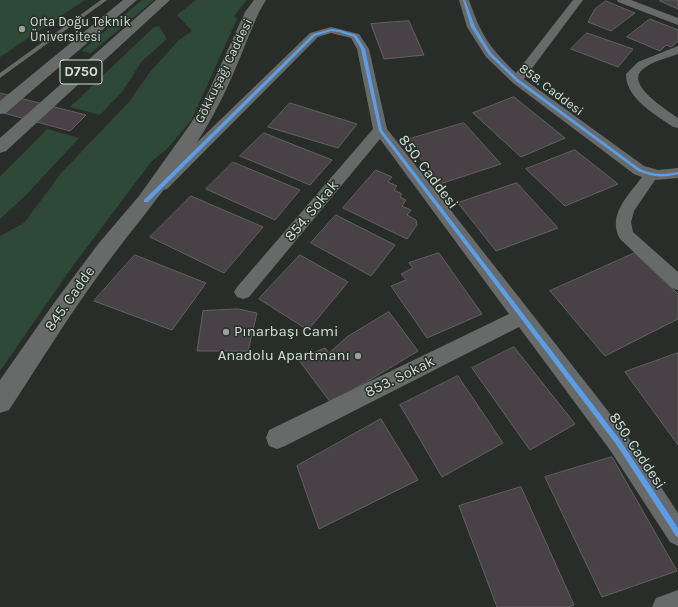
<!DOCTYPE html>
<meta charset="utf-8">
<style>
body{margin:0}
canvas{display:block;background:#282d2a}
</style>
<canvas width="678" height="607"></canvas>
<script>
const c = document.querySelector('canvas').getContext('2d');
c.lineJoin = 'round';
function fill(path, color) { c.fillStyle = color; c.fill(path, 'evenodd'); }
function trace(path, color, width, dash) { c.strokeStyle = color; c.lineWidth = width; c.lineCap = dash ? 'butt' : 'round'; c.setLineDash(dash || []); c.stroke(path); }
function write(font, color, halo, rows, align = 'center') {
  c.font = font + ' Karla,sans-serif'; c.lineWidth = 3; c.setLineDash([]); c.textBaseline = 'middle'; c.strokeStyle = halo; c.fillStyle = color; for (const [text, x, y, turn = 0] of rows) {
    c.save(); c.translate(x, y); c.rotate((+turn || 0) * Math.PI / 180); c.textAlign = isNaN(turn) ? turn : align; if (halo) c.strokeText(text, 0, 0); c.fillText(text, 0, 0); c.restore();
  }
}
fill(new Path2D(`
 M0,0h85l-85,57z
 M142,0h12l-63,53 -10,-2z
 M196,0h51l-13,16 3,3 -45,100 -24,29 -17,14 -79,105 -72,104v-135l24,-13 38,-51 67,-70 21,-30 29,-32 13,-9 -15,-16z
 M159,26l8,13 -25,22 -20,31 -22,23 -30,-8 84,-80z
 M47,129l32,9 -53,57 -26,24v-42z`), '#2e4938');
const building = new Path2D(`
 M662,0h16v9l-18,-8z
 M606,1l29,12 -24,18 -23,-9 7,-13z
 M650,19l28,11v11l-7,6 -5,-2 -6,6 -33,-14z
 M409,21l15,34 -40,4 -13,-35z
 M587,33l46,16 -15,18 -47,-18z
 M0,93l86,22 -16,16 -70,-19z
 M514,97l51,41 -44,19 -48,-44z
 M290,103l67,21 -19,24 -70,-21z
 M464,123l37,41 -61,20 -34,-44z
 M264,133l68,27 -22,25 -70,-29z
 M575,150l43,34 -53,22 -39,-37z
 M233,162l67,28 -25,30 -69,-31z
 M376,170l16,7 -4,5 9,4 -3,4 8,4 -2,3 6,3 -4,6 9,4 -4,5 9,5 1,5 -10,14 -64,-31z
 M517,183l41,45 -62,23 -38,-48z
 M191,196l72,31 -39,46 -74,-36z
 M336,215l59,30 -24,31 -60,-33z
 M439,253l43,61 -55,24 -36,-52 15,-6 -5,-6 12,-6 -4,-5z
 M635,253l43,41v25l-73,37 -55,-65z
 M135,255l71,28 -34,47 -78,-29z
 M300,255l48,27 -40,48 -49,-31z
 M238,309l19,4 -9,38h-51l6,-40z
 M389,312l29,39 -87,52 -33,-44 27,-11 4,5 18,-16z
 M514,347l61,77 -45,26 -58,-82z
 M678,353v92l-53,-73z
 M458,376l45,67 -61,34 -42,-72z
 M381,419l37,61 -99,49 -22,-63z
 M612,457l65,114 -75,26 -57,-120z
 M521,487l53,118 -6,2h-71l-38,-101z`);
fill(building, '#484246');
trace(building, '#616161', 1);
fill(new Path2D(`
 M101,0h6l-107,78v-5z`), '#686a69');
fill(new Path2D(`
 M459,0h10c12,35 20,47 47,73l57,-73h10l-59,79 120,87 14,4 20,-2v10l-23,2 -21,31 -3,11 2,10 45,40v18l-6,-2 -52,-49c-13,-24 8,-43 22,-62l-8,-3 -121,-91 -27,-26 -19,-30z
 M617,0h14l47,18v7l-60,-23z
 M331,27l28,7 10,15 18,80 239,305 52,79v33l-8,-4 -60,-92 -91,-123 -234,119 -8,3 -8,-3 -3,-8 3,-8 240,-116 -129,-175 -131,158 -6,2 -6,-2 -3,-5 3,-5 136,-158 -16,-80 -6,-11 -20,-5 -13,4 -151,152 -5,1 -5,-1 -3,-4 3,-4 153,-148z
 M678,46v8c-11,4 -25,7 -35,15 -19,15 24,41 35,49v10l-5,-1c-18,-13 -47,-28 -47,-53l12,-12z
 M678,590v17h-26l4,-9z`), '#686a69');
fill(new Path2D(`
 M254,0h12l-7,12c-14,31 -25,64 -41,94 -28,54 -68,101 -104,148 -38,50 -71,104 -105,156l-9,3v-33l54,-77 45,-60 40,-47 50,-70 13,-20 43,-94z`), '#686a69');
fill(new Path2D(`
 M123,0h14l-131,113 -6,1v-13z
 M156,0h14l-164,151 -6,2v-15z`), '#666a68');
fill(new Path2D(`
 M463,0h2l10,27 16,26 27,26 122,90c13,6 24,6 38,3v2c-15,4 -27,3 -40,-3l-122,-90 -27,-26 -18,-28z
 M331,29l9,1 16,5 9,14 17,81 238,310 58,88v9l-2,-1 -60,-92 -237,-313 -18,-82 -7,-12 -15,-5 -8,-1 -16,5 -167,166h-4v-2l169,-166z`), '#5a9eea');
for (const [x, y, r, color] of [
 [22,29,4,"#999f9b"],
 [226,332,4,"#999f9b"],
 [358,356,4,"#999f9b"]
]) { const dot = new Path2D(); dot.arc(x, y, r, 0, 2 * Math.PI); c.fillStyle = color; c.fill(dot); trace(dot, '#253029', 1.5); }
write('13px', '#d6ddd8', '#253029', [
 ["Orta Doğu Teknik",30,22],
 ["Üniversitesi",30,37]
], 'left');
write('13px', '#d6ddd8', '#253029', [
 ["Gökkuşağı Caddesi",224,71,-64],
 ["858. Caddesi",551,90,37]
]);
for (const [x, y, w] of [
 [81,72,42]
]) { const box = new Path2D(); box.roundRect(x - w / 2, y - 12, w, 24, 3); c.fillStyle = '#253029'; c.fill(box); trace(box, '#d6ddd8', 1); }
write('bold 14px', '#d6ddd8', null, [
 ["D750",81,72]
]);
write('15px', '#d6ddd8', '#253029', [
 ["850. Caddesi",428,172,53],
 ["854. Sokak",312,211,-50],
 ["845. Cadde",70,299,-55],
 ["853. Sokak",400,377,-26],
 ["850. Caddesi",637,451,56]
]);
write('15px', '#d6ddd8', '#253029', [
 ["Pınarbaşı Cami",234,332],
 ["Anadolu Apartmanı",350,356,"right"]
], 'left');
</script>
